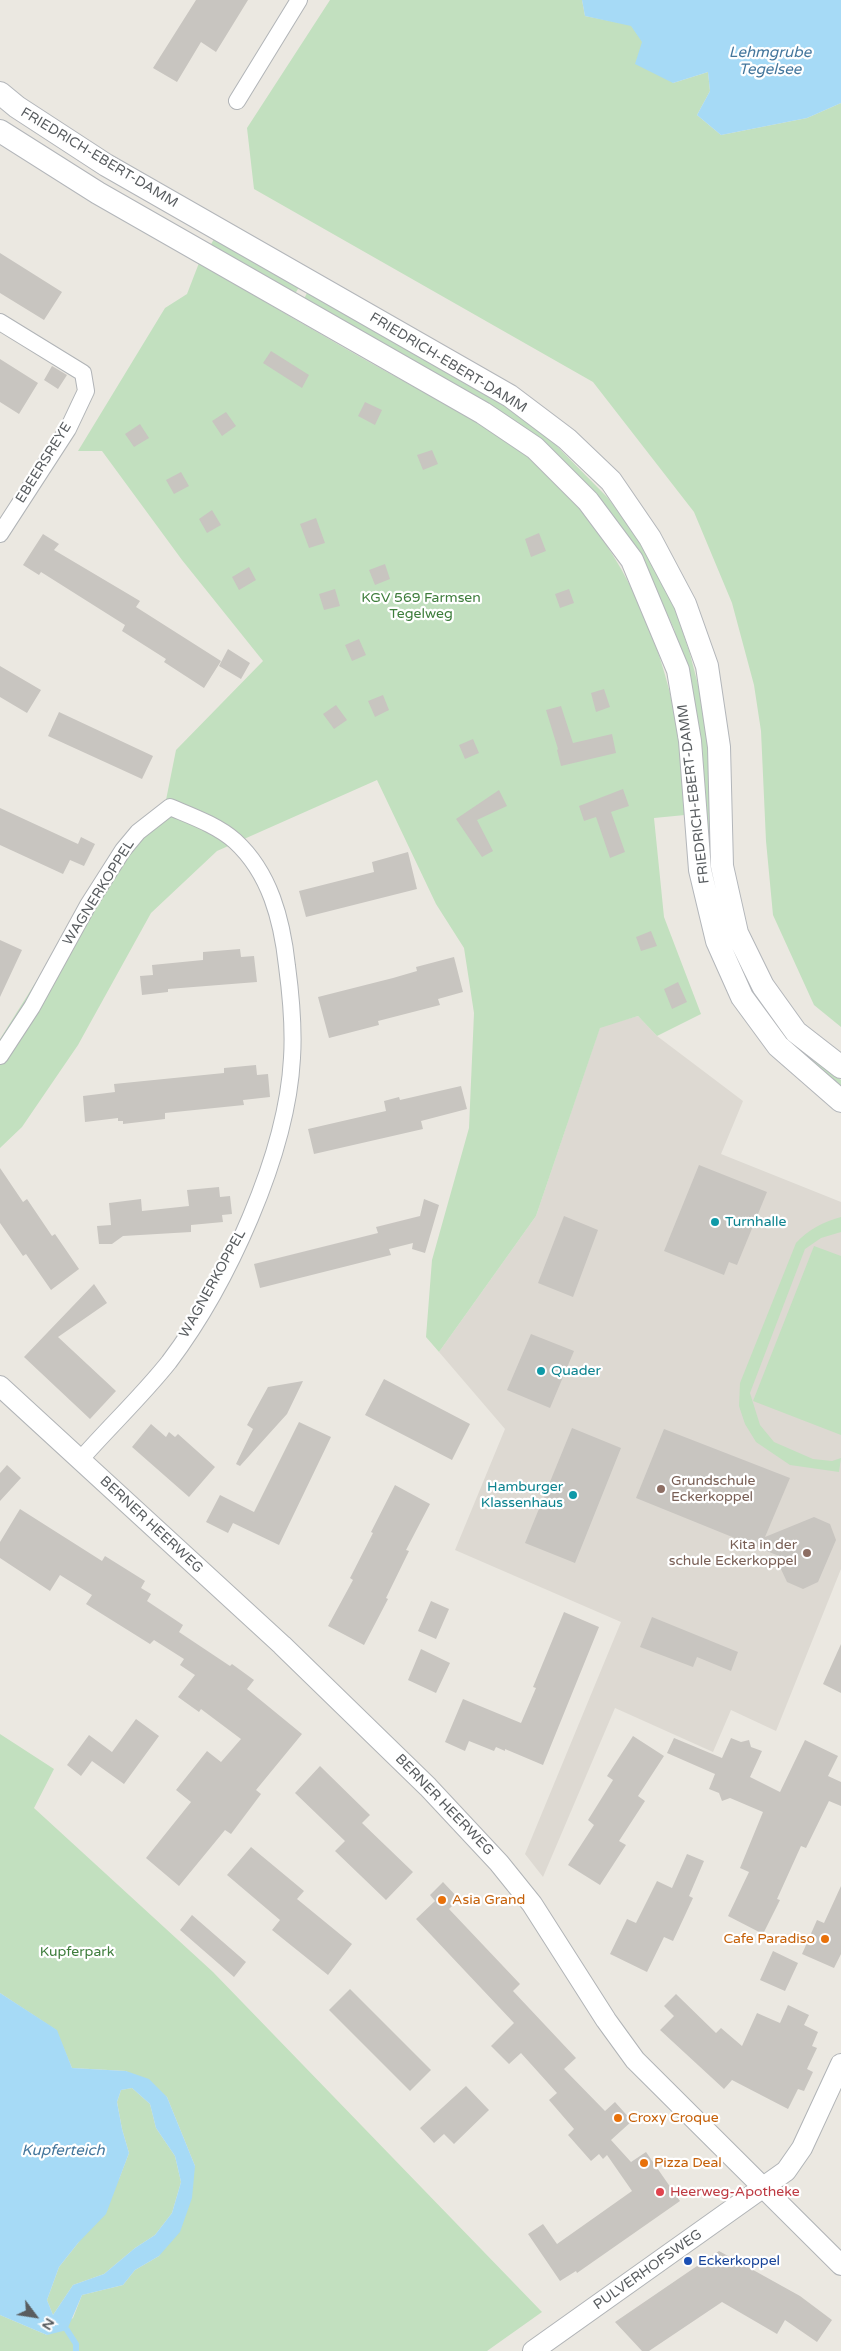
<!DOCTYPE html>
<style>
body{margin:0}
#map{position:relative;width:841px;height:2351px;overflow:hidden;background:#ebe8e1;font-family:"Varela Round",sans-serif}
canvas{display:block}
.north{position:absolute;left:10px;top:2291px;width:50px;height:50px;-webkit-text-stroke:4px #fff;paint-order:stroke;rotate:121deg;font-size:14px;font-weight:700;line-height:20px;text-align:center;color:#595d60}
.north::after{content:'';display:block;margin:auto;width:18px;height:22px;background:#595d60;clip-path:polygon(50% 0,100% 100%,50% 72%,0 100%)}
</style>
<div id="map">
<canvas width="841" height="2351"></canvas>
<div class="north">N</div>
</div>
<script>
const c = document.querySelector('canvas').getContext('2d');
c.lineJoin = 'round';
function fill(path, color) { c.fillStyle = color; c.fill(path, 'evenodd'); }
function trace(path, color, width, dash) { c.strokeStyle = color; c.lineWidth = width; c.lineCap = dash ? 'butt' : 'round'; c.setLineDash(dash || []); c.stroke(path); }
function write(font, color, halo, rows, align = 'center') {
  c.font = font + ' "Varela Round",sans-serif'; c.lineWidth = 4.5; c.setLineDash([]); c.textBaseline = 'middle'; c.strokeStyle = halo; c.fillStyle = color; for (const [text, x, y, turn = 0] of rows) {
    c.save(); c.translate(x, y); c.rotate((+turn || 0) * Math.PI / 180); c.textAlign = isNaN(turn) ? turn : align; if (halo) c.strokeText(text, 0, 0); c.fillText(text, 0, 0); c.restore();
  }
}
fill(new Path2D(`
 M638,1016l19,20 86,65 -22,53 120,48v367l-65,162 -45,-21 -18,42 -98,-44 -72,169 -18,-23 96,-232 -166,-72 50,-121 -66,-77 97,-136 64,-189z`), '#ddd9d2');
fill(new Path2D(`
 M330,0h252l3,16 46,9 42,58 35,-11 2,19 -13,24 24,20 86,-17 34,-15v924l-27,-22 -41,-90 -7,-74 -5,-110 -7,-46 -22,-82 -38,-91 -101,-130 -339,-193 -7,-61z
 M214,239l85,48 -4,7 -85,-48z
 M199,263c62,36 125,74 188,109 41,23 85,42 123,71 84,62 135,150 160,250 10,40 13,82 15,122l-31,3 10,99 37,97 -44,22 -19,-20 -38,12 -64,188 -97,136 -13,-15 6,-77 37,-132 5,-115 -10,-65 -28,-44 -59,-124 -160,71 -66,62 -73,132 -56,82 -22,21v-109l134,-213 32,-26 10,-50 87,-89 -81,-101 -80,-109h-24l87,-143 22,-14z
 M308,291l185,106 52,37 63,64 32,43 36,70 14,43 12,46 5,33 8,149 90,170 36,28v9l-49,-42 -47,-64 -36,-111 -7,-126 -7,-42 -21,-75 -30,-65 -64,-86 -276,-179z
 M841,1217v15l-20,6 -16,11 -55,144 10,32 14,17 39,17 19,2 9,-3 -2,14 -49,-7 -34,-23 -11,-18 -6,-18 1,-23 56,-140c13,-14 27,-21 45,-26z
 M814,1246l27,10v179l-88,-34z
 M0,1734l54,35 -20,39 179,164 329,340 -55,39h-487v-36l47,20 26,-17 9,-23 41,-10 12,-15 24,-14 36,-90 -28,-69 -41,-26 -54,-3 -16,-38 -56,-37z
 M132,2088l18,16 6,24 19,28 6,26 -9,31 -17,22 -20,13 -31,26 -31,11 -20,30 -6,-15 12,-33 19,-24 41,-64 10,-26 -7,-24 -5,-27 4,-12z`), '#c2e0bf');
fill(new Path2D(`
 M582,0h259v103l-34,15 -86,17 -24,-20 13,-24 -2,-19 -35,11 -38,-19 7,-22 -11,-16 -46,-10z
 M0,1993l57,37 15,38 54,3 23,8 18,18 28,69 -3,32 -12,34 -21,24 -24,14 -12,15 -41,10 -15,35 -20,5 -47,-20zM132,2088l18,16 6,24 19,28 6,26 -9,31 -17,22 -20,13 -31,26 -31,11 -20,30 -6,-15 12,-33 19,-24 28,-29 23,-61 -7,-24 -5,-27 4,-12z`), '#a6daf6');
trace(new Path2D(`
 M67,2330l9,14v7`), '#a6daf6', 6);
fill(new Path2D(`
 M196,0h52l-32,52 -15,-10 -24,40 -24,-14z
 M0,253l62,39 -18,28 -44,-27z
 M271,351l38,24 -7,13 -39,-25z
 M0,359l38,24 -19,31 -19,-12z
 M52,366l15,9 -9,14 -14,-9z
 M365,402l17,8 -7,15 -17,-9z
 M226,412l10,14 -14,10 -10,-15z
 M140,424l9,14 -15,9 -9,-13z
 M432,450l6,14 -15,6 -6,-15z
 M181,472l8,14 -15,8 -8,-14z
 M212,510l9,15 -14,8 -8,-14z
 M316,518l9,25 -16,5 -9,-24z
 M539,533l7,18 -15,6 -6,-18z
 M43,534l16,10 -5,6 86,51 -4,6 85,54 -17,27 -40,-26 2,-3 -44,-28 3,-6 -84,-53 -2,3 -16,-10z
 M385,564l5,15 -15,6 -6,-15z
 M249,567l7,13 -17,10 -7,-13z
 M335,589l5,17 -16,4 -5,-16z
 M569,589l5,14 -14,5 -5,-14z
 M359,639l7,16 -14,6 -7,-16z
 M228,649l22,14 -9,16 -22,-13z
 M0,666l41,24 -14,23 -27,-16z
 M604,689l6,18 -14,5 -5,-19z
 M383,695l6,15 -14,7 -7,-16z
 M336,705l11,15 -13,9 -11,-15z
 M561,706l12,37 39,-9 4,19 -55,13 -4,-16 1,-1 -12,-39z
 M59,712l94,44 -11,23 -94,-43z
 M473,739l6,14 -14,6 -6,-14z
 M623,789l6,17 -18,6 14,40 -15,6 -14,-41 -12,4 -5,-15z
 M499,790l8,16 -30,14 16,31 -11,6 -26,-38z
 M0,808l78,36 3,-7 14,7 -11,22 -14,-6 -7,14 -63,-29z
 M408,852l9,37 -111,28 -7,-26 75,-19 -2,-10z
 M651,931l6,15 -16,5 -5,-14z
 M0,940l22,10 -22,47z
 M240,949l1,8 13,-1 3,26 -89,7v3l-26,3 -2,-19 13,-1 -1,-10 51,-5v-8z
 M454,957l9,35 -25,7 2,6 -62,16 1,4 -50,13 -11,-41 75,-19 24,-7 -1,-4z
 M678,982l9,20 -15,7 -8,-20z
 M256,1065l1,10 11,-1 2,23 -27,3 1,5 -79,8v6l-42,5v-3h-5v-3l-33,4 -2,-26 32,-4 -1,-8 110,-11v-5z
 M461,1086l6,23 -46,12 2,8 -109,25 -6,-25 78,-18 -2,-10 15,-4 1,3z
 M699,1165l68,27 -30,73 -8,-3 -5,13 -60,-24z
 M0,1168l23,34 4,-3 25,37 3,-2 24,35 -28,21 -25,-36 -3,2 -23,-33z
 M219,1187l1,10 10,-1 2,18 -10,1 1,7 -32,3v7l-68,4 -11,8h-13l-2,-18 14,-1 -2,-22 32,-4 1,12 47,-5 -2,-16z
 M424,1199l15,6 -14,48 -13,-4 1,-6 -24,6 2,6 -131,33 -6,-24 124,-31 -2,-6 44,-11z
 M564,1216l34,14 -25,67 -35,-14z
 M94,1284l13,19 -49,34 58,54 -26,28 -66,-62z
 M531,1334l43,17 -24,57 -43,-18z
 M384,1379l86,45 -18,36 -87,-45z
 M303,1381l-16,33 -47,52 -4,-2 17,-35 -6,-4 21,-38z
 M299,1422l32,15 -52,108 -46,-22 -5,10 -22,-11 14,-27 34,17z
 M151,1424l15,13 3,-5 6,5 3,-3 37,33 -26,30 -57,-50z
 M572,1428l49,20 -46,115 -50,-20z
 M664,1429l126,49 -25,59 49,-20 16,7 6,16 -18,42 -15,7 -16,-7 -7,-15 4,-9 -148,-60z
 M7,1465l14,13 -21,23v-28z
 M395,1485l35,19 -24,46 3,1 -23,47 2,1 -24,46 -36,-19 25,-46 -3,-2 23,-45 -2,-1z
 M20,1509l82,52 3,-5 40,25 -4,7 10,6 -4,7 36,24 -4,7 51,34 2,-2 22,16 -7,9 55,45 -46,56 5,4 -30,40 -6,-4 -46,56 -33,-28 45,-56 -15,-12 31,-39 14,11 20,-23 -40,-30 -2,3 -21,-15 17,-22 -15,-10 4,-6 -30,-19 -4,4 -64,-40 6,-9 -32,-20 -10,16 -50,-33v-16z
 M431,1601l18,8 -13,30 -18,-8z
 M564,1612l35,15 -56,138 -38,-16v2l-9,-4 -2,4 -25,-10 -4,10 -20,-9 18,-43 58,24 15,-35 -3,-1z
 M652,1617l86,35 -7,19 -34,-14 -4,10 -53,-20z
 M841,1644v49l-18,-9z
 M421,1649l29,14 -14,30 -28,-13z
 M136,1719l23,17 -35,48 -32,-23 -11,15 -14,-11 22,-30 23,17z
 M633,1736l31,20 -26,40 7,5 -26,40 7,4 -26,40 -32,-20 26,-40 -6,-5 25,-40 -6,-4z
 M674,1738l48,20 9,-20 10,4 8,-2 2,7 11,4 -12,26 30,15 25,-52 33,16 -10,20 13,6v24l-12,-5 -23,47 -5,-2 -24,53 3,1 -17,34 -35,-18 21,-44 -9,-4 23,-56 -33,-14 -8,3 -3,-8 -10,-4 6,-15 -48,-21z
 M320,1766l50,49 -8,8 51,49 -27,28 -51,-49 10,-10 -50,-48z
 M251,1847l53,44 -7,8 55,45 -24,31 -56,-45 8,-10 -53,-45z
 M687,1854l17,7 -15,35 4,2 -20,43 -9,-4 -17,35 -37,-18 17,-35 9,4 21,-42 15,7z
 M443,1882l16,17 -10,10 71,75 -7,7 63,67 -12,11 41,42 10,-9 17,19 -21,19 20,22 15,-10 34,49 -103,72 -1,-2 -16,10 -32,-47 15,-10 14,20 75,-53 -25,-36 -4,4 -4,-5 -8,7 -23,-26 6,-6 -25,-29 8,-7 -36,-40 -12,11 -18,-18 23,-23 -98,-104 19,-18 -5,-6z
 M841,1886v68l-7,14 -32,-14 15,-34 7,3z
 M192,1915l54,47 -12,15 -54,-47z
 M773,1951l25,12 -13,28 -25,-11z
 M350,1989l81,81 -21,21 -81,-81z
 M676,1994l40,39 5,-5 21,18 15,-33 23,10 8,-18 21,10 -5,10 14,7 -6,14 5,2 -10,21 6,3 -9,19 -6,-2 -10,20 -56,-29 -8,9 -64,-59 14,-14 -10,-10z
 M466,2086l23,24 -35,34 -10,-10 -10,9 -14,-15z
 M719,2251l81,45 32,24 -15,22 -32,-22 -8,14 -55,-32 -73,49h-7l-27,-29z`), '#c8c5c0');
const minor = new Path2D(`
 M237,101l62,-101
 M0,322l83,51 3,18 -18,38 -68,105
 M0,1056l32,-49 56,-102 35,-55 15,-18 32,-25c21,9 47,18 65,34 35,32 47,79 52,125 4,30 7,61 5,92 -5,97 -65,227 -123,304 -27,34 -60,65 -88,97`);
const tertiary = new Path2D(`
 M0,1386l282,259 146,142 71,76 33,41 74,116 29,40 206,205
 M533,2351l253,-180 16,-23 39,-84`);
const secondary = new Path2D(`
 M0,93l17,14 89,58 404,231 57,43 44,42 39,57 35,66 22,62 12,81 3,119 15,67 26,53 33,46 45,35
 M0,131l98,62 385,220 52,35 53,53 44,59 46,110 12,71 10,129 17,71 25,56 36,49 63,55`);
trace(minor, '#b1b4b7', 18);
trace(tertiary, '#b1b4b7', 22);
trace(secondary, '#b3b6ba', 24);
trace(minor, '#fff', 16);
trace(tertiary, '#fff', 20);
trace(secondary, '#fff', 22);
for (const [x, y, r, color] of [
 [715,1222,5,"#0f9aa8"],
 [541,1371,5,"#0f9aa8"],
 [661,1489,5,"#8d6e63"],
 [573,1495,5,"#0f9aa8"],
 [807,1553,5,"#8d6e63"],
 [442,1900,5,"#e8710a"],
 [825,1939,5,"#e8710a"],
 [618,2118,5,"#e8710a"],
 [644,2163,5,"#e8710a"],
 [660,2192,5,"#e0444e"],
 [688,2261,5,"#1a4fb4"]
]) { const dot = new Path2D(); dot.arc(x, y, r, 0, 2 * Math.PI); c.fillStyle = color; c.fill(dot); trace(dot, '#fff', 2); }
write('14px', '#595d60', '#fff', [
 ["FRIEDRICH-EBERT-DAMM",99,158,31],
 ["FRIEDRICH-EBERT-DAMM",448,363,31],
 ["EBEERSREYE",44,463,-58],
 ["FRIEDRICH-EBERT-DAMM",694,794,-97],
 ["WAGNERKOPPEL",99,893,-58],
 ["WAGNERKOPPEL",213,1284,-61],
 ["BERNER HEERWEG",151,1525,43],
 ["BERNER HEERWEG",444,1805,46],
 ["PULVERHOFSWEG",648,2270,-35]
]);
write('14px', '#3e7d3c', '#fff', [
 ["KGV 569 Farmsen",421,598],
 ["Tegelweg",421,614],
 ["Kupferpark",77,1952]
]);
write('14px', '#0d838f', '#fff', [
 ["Turnhalle",725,1222],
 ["Quader",551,1371],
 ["Hamburger",563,1487,"right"],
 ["Klassenhaus",563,1503,"right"]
], 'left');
write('14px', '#785e54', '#fff', [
 ["Grundschule",671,1481],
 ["Eckerkoppel",671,1497],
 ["Kita in der",797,1545,"right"],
 ["schule Eckerkoppel",797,1561,"right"]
], 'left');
write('14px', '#c56008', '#fff', [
 ["Asia Grand",452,1900],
 ["Cafe Paradiso",815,1939,"right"],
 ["Croxy Croque",628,2118],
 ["Pizza Deal",654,2163]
], 'left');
write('14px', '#be3a42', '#fff', [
 ["Heerweg-Apotheke",670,2192]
], 'left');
write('14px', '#164399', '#fff', [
 ["Eckerkoppel",698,2261]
], 'left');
write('italic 15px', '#43769c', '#fff', [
 ["Lehmgrube",770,53],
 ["Tegelsee",770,70],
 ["Kupferteich",63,2151]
]);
</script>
